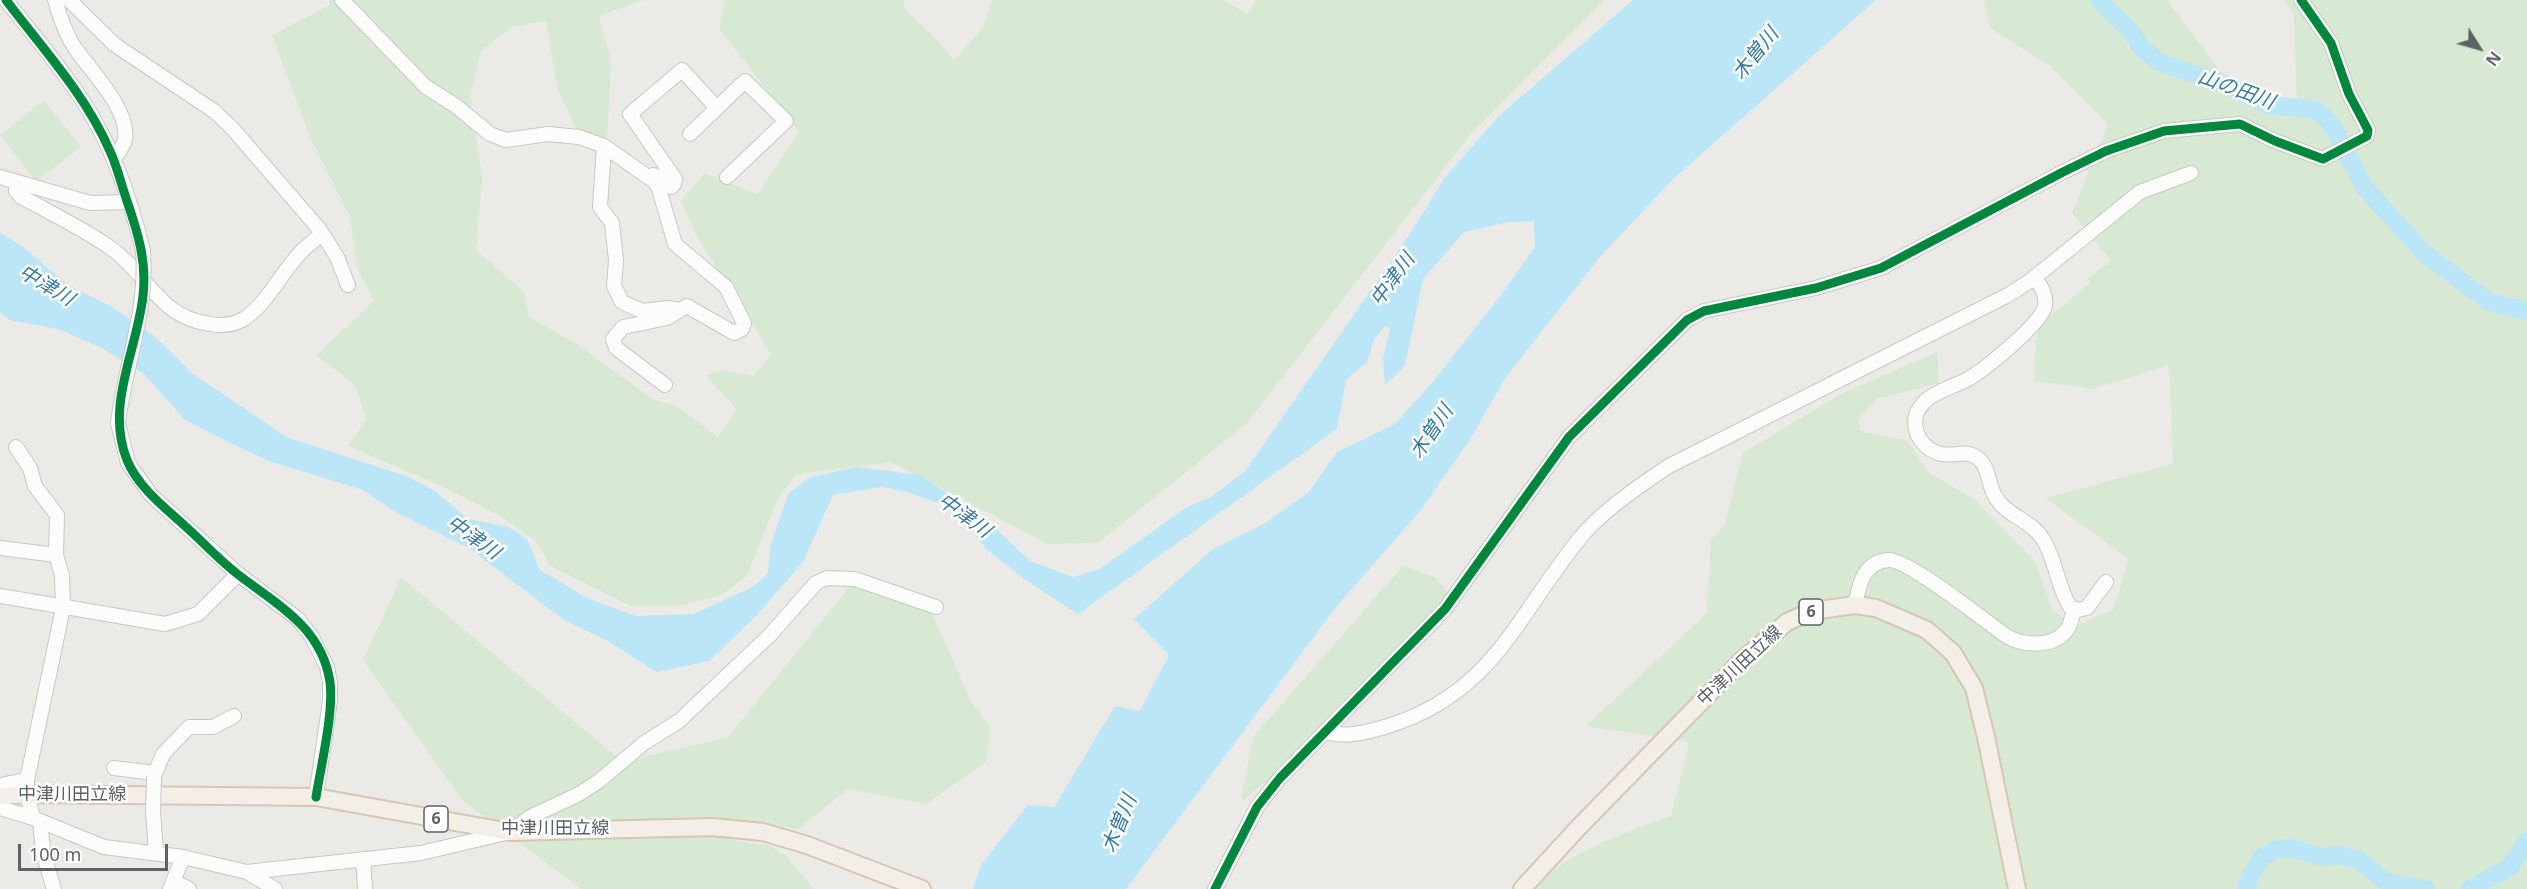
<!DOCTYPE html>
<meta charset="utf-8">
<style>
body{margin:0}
#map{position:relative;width:2527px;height:889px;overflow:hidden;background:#eceae7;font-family:"Noto Sans",sans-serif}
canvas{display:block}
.north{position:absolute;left:2449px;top:18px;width:60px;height:60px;-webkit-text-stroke:4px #fff;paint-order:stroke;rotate:127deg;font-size:16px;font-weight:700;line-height:24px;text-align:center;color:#5c6265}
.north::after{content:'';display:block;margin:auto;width:21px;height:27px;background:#5c6265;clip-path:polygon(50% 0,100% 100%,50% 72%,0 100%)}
.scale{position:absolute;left:18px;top:844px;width:150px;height:27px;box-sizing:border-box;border:3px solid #5c6265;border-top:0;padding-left:8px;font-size:18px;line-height:21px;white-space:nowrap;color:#5c6265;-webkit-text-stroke:4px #fff;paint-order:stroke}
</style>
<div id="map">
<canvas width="2527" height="889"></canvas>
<div class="north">N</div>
<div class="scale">100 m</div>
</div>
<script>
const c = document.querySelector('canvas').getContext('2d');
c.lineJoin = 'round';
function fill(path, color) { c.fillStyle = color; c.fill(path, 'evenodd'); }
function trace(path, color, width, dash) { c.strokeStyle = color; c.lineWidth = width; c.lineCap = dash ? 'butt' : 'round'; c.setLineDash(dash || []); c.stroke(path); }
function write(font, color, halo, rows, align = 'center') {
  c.font = font + ' "Noto Sans","Noto Sans JP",sans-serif'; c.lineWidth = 5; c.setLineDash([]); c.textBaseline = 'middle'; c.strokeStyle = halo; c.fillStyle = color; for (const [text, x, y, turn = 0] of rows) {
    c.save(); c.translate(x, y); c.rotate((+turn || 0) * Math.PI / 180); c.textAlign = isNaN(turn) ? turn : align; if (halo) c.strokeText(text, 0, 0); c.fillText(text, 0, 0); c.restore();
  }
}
fill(new Path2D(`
 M329,0h315l-45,16 12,45 -4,80 -27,-4 -23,-50 -11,-66 -34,6 -31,24 -11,43 12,83 -6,73 47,41 6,26 49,28 76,55 23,6 41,31 19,-28 -32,-34 18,-4 31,5 17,-22 -38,-62 -35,-53 -17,-38 24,-28 53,21 41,-62 -80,-104 6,-28h178l3,10 34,33 14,18 29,-34 9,-27h231l24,14 9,-14h348l-134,135 -222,287 -150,121 -50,1 -157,-82 -94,12 -18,22 -32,80 -26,19 -38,10 -52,1 -82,-41 -13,-24 -32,-23 -67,-34 -89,-38 19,-27 -13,-35 -38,-29 58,-54 -17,-33 -7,-51 -39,-78 -39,-104 58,-30z
 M1984,0h183l55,73 75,36 -3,-95 -10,-14h243v889h-993c30,-36 93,-57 137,-73l18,-74 -103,-16 121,-113 4,-73 14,-15 18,-72 94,-57 100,-44 2,31 -63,16 -18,20 3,12 47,10 20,31 47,28 60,61 17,48 21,18 41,-18 15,-50 -84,-61 128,-34 -4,-99 -76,24 -59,-8 3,-54 53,-44 -2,-5 23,-17 -39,-48 36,-89 -58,-58 -60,-38z
 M44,100l37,47 -45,34 -36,-46z
 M1403,566l32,11 18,21 -83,96 -129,108 12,-65z
 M401,577l222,185 105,-25 124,-153 80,29 39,88 20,27 -5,34 -60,42 -78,-15 -50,40 -60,-9 -2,21 32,4 17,10 29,34h-233l-118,-88 -100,-141z`), '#d7e9d2');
fill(new Path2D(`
 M1633,0h243l-204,180 -72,77 -94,120 -37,64 -49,70 -84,96 -210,282h-153l8,-24 47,-60 26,2 61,-101 25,5 29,-56 -35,-36 79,-70 51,-25 45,-32 28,-40 58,-28 37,-41 69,-88 34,-48 -1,-26 -25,1 -45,10 -41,47 -18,87 -20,19 -2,-26 7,-31 -6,-1 -10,13 -7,22 -21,18 -9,49 -259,185 -52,-34 -40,-31 -13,-18 -32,-27 -33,-12 -26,-5 -49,8 -30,67 -47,54 -47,45 -52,11 -51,-32 -42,-20 -95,-72 -74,-36 -32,-22 -91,-28 -42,-19 -45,-23 -41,-46 -42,-26 -44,-19 -49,-9 -9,-8v-79l26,16 40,35 44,22 43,29 40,39 93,63 120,39 29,15 33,28 40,8 19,12 13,31 47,28 49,18 58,-2 58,-27 16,-13 2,-27 18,-53 20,-16 48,-11 64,8 66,44 44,42 43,16 27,-8 87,-62 24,-10 34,-26 161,-231 40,-64 54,-61z`), '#bae6f8');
trace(new Path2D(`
 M2099,0l33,32 8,14 19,16 64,22 46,21 47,5 10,8 8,10 30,59 60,66 65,49 38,9
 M2246,889l4,-12 12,-20 16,-8 14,-1 28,9 17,-2 22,5 27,22 40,7
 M2470,889l40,-22 17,-26`), '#bae6f8', 18);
const minor = new Path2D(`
 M6,0c27,35 57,69 80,106 28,44 45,95 57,145
 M55,0c5,17 11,36 22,51 15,21 53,60 48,88 -1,7 -7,14 -11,20
 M69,0l46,45 99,66 18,17 88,102 17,27 11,28
 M342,0l84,87 30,19 34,28 16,6 42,-6 31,3 25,9 -4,61 12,16 4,37 -2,26 8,16 20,9 26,-3 12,2 -13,8 -44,9 -10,12 3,9 49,37
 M690,134l55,-53 41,40 -59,56
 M604,146l51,36 4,7 16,55 51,43 18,36 -2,6 -8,4 -47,-27 -7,4
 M653,175l4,1 14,11 3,-3 1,-5 -45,-65 52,-44 35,38
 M0,177l90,26 38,-1
 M17,183l-1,8 4,5c29,16 60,31 88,50 40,27 49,71 102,78 11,2 22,1 32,-4 24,-14 40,-49 60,-69 6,-6 14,-12 20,-18
 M2034,277c7,9 13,18 11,29 -4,18 -59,62 -75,72 -19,11 -48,15 -54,38 -4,17 8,34 25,38 14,3 26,-6 39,6 10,10 8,26 16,38 11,18 35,22 47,41 13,21 14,47 27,68l8,3 9,-2 19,-26
 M118,423l10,40 23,32 87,79 60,45 14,18 15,30 3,16v18l-14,96
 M16,447l14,21 5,18 22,29 -1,40 6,20 1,33 -36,172v14l6,24 71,29 79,10 64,15 28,17
 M0,548l56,7
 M0,596l165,28 33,-10 40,-40
 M1855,605c4,-19 8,-43 33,-45 19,-2 97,61 117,75 16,11 47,13 61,-4 5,-6 6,-14 8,-22
 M1326,732c21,6 42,0 62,-6 106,-33 129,-111 192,-188 19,-24 63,-55 89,-72l339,-171 22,-14 110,-89 51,-19
 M114,768l41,5
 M154,776l9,-22 26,-27h24l21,-11
 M0,785l27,-5
 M0,808l33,10
 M153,811l3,42
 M40,823l4,33 10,33
 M363,859l2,30
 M247,872l174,-19 89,-21 20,-15 49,-23 20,-13 45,-38 35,-22 91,-86 46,-52 11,-5 28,1 81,28
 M173,881l16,8
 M170,889l13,-32
 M1215,889l42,-82 23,-29 165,-169 124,-172 118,-117 17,-9 112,-23 65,-20 182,-96 43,-21 58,-20 76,-7 35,17 48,18 44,-23 1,-6 -19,-36 -18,-51 -30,-43`);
const major = new Path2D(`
 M0,796l27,-2 289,3 194,35 202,-5 51,5 44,13 115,44
 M1522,889l56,-61 164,-168 45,-38 25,-11 43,-6 21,3 51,22 26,23 21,35 12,49 31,152`);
trace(minor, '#c8c8c8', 16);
trace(major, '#d5c7b4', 20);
trace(minor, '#fcfcfb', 14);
trace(major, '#f3efe8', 16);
const minorBridge = new Path2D(`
 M118,423c7,-58 30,-113 25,-172
 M153,811l1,-35`);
trace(minorBridge, '#c8c8c8', 16, []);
trace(minorBridge, '#fcfcfb', 14);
trace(new Path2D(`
 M6,0c36,48 79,94 103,149 8,16 12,35 18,52 11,32 20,61 16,95 -6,54 -38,110 -16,164 11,27 37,47 58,66 18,16 35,35 55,50 38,29 82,52 90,106 4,29 -9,84 -14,115
 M1215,889l42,-82 23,-29 165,-169 124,-172 118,-117 17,-9 112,-23 65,-20 182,-96 43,-21 58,-20 76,-7 35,17 48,18 44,-23 1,-6 -19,-36 -18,-51 -30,-43`), '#00873e', 9);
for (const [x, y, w] of [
 [1811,612,24],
 [436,819,24]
]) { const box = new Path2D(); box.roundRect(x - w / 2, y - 13, w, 26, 4.5); c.fillStyle = '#fff'; c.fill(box); trace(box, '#5c6265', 1.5); }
write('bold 16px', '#5c6265', null, [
 ["6",1811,612],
 ["6",436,819]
]);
write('18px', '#5c6265', '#fff', [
 ["中津川田立線",1740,666,-43],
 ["中津川田立線",72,795],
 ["中津川田立線",555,829]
]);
write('italic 20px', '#377ba3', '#fff', [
 ["木曽川",1756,54,-51],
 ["山の田川",2236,90,20],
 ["中津川",1393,280,-54],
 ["中津川",46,286,31],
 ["木曽川",1432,432,-56],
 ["中津川",964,516,36],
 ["中津川",473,538,35],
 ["木曽川",1120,824,-68]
]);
</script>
